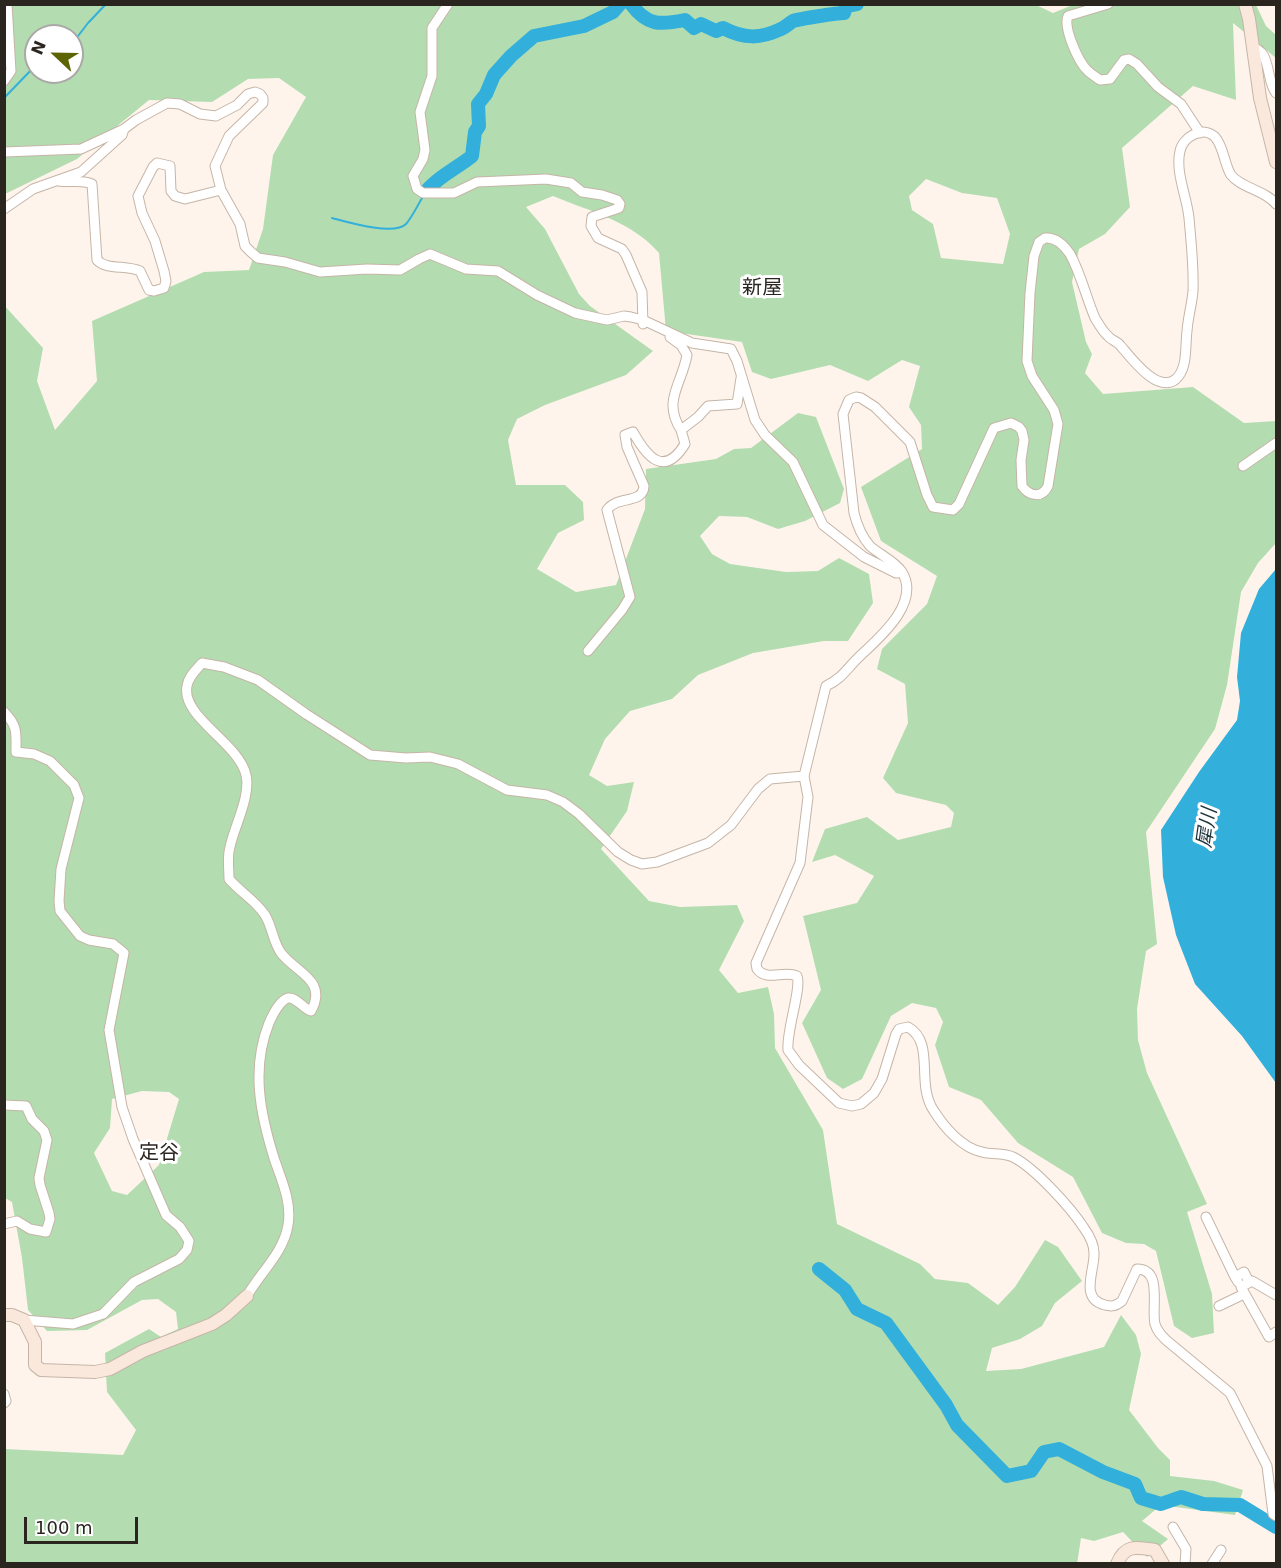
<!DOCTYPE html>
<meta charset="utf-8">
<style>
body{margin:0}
#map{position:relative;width:1281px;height:1568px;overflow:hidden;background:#fff4ec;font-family:"DejaVu Sans",sans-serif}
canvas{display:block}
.frame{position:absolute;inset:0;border:6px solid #2b2520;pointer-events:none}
.north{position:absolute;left:24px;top:24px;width:60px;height:60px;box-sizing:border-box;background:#fff;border:2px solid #aaa8a6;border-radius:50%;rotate:292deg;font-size:16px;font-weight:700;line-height:24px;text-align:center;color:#2b2520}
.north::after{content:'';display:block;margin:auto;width:21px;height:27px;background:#5c6403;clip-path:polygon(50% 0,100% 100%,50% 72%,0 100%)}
.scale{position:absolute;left:24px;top:1517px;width:114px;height:27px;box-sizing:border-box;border:3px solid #2b2520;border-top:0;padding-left:8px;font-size:18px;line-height:21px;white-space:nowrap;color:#2b2520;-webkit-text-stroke:4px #fff;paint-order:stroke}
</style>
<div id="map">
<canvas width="1281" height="1568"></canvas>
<div class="frame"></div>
<div class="north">N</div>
<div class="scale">100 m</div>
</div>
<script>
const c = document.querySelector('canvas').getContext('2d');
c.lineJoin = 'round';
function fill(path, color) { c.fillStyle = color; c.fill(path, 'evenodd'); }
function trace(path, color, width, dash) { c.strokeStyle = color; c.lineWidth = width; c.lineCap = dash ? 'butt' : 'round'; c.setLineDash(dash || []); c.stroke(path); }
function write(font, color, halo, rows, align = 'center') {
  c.font = font + ' "DejaVu Sans","Noto Sans JP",sans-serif'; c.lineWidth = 6; c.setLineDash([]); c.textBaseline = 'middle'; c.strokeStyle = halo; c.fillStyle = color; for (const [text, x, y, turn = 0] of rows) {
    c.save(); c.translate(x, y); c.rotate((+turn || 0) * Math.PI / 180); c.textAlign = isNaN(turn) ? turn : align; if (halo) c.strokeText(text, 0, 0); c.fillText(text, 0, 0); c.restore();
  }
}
fill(new Path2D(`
 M1034,4l19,9 22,-9 181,1 10,21 10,9v23l-43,-35 3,77 -43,-14 -71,62 8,59 -25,27 -26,15 -7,33 14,60 6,12 -7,19 18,21 90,-7 51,36 32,-2v122l-18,20 -17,29 -14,93 -12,44 -69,103 11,112 -11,7 -9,58 1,31 9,33 60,131 -20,8 25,82 2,39 -22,5 -18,-12 -18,-75 -12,-7 -18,-1 -24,-10 -29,-56 -55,-34 -37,-43 -32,-13 -14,-42 8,-23 -7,-14 -24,-5 -21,13 -29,63 -19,10 -16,-11 -25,-55 19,-33 -18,-74 54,-13 17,-27 -39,-21 -23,7 13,-33 42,-12 31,23 53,-13 3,-14 -8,-8 -50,-12 -13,-15 25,-55 -3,-39 -28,-15 5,-20 45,-45 10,-28 -56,-35 -20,-54 61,-38 -1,-24 -12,-18 11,-41 -18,-6 -34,21 -38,-16 -59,14 -19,-7 -10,-30 -76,-11 -7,-78c-26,-31 -70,-42 -106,-57l-27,11 19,22 34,65 11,12 63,45 -27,24 -81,30 -28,14 -9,21 8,45h49l18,17 1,18 -26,13 -21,36 39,23 40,-7 29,-76 1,-40 70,-10 18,-10 17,-1 47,-35 18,4 28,72 -4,14 -35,18 -27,8 -31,-12 -28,-1 -19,20 12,18 18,10 56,8 32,-1 21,-13 30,16 4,29 -25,38h-24l-71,12 -55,22 -26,24 -42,12 -25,28 -16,36 18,11 27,-4 -7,29 -26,38 48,52 31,6 57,-2 7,16 -25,49 19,23 30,-6 6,27 1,34 48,82 14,94 83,40 15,15 33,4 30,22 17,-18 30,-47 13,7 24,34 -27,22 -13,23 -22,13 -28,9 -6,23 35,-2 83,-22 17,-32 15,20 5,19 -12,56 29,38 12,12v16l44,5 29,9 -8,25 -74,-10 -19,16 26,18 -21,18 -24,-25 -29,9 -13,-3 -4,26 -1072,-1v-114l118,6 13,-25 -29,-38 -2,-39 44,-24 12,8 17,-8 -2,-17 -18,-13 -16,1 -55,30 -40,1 -19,-21 -6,-52 -10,-56 -7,-4 -1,-893 39,43 -6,33 18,49 42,-49 -5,-60 112,-49 45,-2 14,-41 10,-74 33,-58 -27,-19 -31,1 -36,23 -63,-2 -72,59 -72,35v-189zM36,36h36v36h-36zM926,179l36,14 35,5 13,36 -7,30 -62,-6 -8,-34 -21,-14 -3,-14zM142,1091l27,1 10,7 -20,66 -32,30 -15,-4 -18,-38 16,-25 2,-29z`), '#b3ddb0');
fill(new Path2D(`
 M1276,569v514l-34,-47 -47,-52 -19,-49 -13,-58 -2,-47 38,-58 38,-52 3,-19 -3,-24 4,-44 18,-44z`), '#32afdb');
trace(new Path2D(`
 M72,41l3,-1 13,-17 18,-19
 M4,98l32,-33
 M332,218c15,4 62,18 74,6 7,-8 12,-20 18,-29`), '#32afdb', 2);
trace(new Path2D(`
 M631,4c16,22 29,21 54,16l9,8 7,-4 15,7 7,-3c21,11 37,11 58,1 5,-2 8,-6 12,-8 6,-2 44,-8 51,-8l2,-7 11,-2
 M428,189c13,-14 29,-21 44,-33l3,-24 4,-6 -1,-22 8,-10 8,-19 17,-19 23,-20 50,-10 29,-14 7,-8
 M819,1269l26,21 12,19 29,14 60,82 11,20 50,51 24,-5 13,-19 15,-3 44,23 32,12 6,14 20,6 20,-7 22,7 37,1 36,22`), '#32afdb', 14);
const street = new Path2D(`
 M448,4l-16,24v48l-12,36 5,38 -2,9 -10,17 4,13 6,4h31l23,-11 69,-3 25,4 11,9 20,3 15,5 3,4 -1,4 -27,9 -1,9 7,12 24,11 4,6 16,37 1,32
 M1108,4l-40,12c-5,11 10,46 20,55 3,3 8,6 12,9l10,-1 14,-19 5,-1 8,5 21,23 23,17 19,29
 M1252,48c19,1 14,33 24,45
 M4,81l7,-10 -4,-67
 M4,152l77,-3 43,-20 12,-9 31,-17 13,1 20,10 16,2 21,-11 11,-11 7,-2 5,2 3,4v5l-34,33 -14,30 6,24 19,34 5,22 6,6 7,6 27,4 35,10 47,-3 33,1 19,-11 11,-5 36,15 32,2 39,24 38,18 32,7 17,-4 7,1 12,3 49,23 39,6 6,12 18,59 10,15 28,27 30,63 41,32 32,16 6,-1
 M59,181c11,2 23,-2 33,3l5,76c9,10 29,5 43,11l9,19 5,1 10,-3 2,-7 -2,-10 -9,-30 -13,-28 -4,-17 15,-29 4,-4 13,3 1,25 4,5 10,3 36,-9
 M1276,204c-11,-14 -35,-16 -45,-29 -7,-11 -7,-28 -16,-38 -12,-12 -32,0 -35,14 -5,21 7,46 9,67 2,24 5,48 4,73 -1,13 -5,26 -6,40 -2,15 1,37 -11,48 -19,16 -47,-24 -57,-35 -3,-3 -8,-4 -11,-8 -5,-4 -10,-13 -13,-18 -9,-21 -14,-44 -25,-64 -6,-9 -15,-17 -25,-16l-6,4 -5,14 -4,37 -3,68 5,15 22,34 4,14 -10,62c-6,13 -19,10 -26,0l-1,-26 3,-20 -2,-9 -3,-4 -8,-4 -17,5 -35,76 -6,6 -20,-3 -6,-12 -17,-53 -35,-35 -14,-9 -5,-1 -7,3 -6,14 11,99c3,12 8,24 16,33 10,9 25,15 32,26 19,31 -23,66 -42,84 -13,12 -17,22 -34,30l-22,90 4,21 -8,66 -44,100 1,6c10,13 26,1 40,7 5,12 -11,55 -9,74l11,15 40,38 13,3 9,-2 13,-11 8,-14 14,-45 3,-5 9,-2c28,16 7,57 26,84 10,16 28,37 48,41 10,3 21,0 31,5 22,11 58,51 71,71 5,7 10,17 10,25 1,17 -15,46 11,52 7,2 11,1 17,-4l15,-32c26,0 14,38 18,55 2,7 6,11 11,16l64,53 37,73 6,48 3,2
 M4,209l29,-20 48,-17 41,-37 2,-6
 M670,337l11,8 6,10c-5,29 -25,46 -6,75
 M1243,466l33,-23
 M588,651l34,-41 8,-13 -23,-87c10,-15 36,-5 37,-24l-17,-39 -2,-12 8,-3c14,25 31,46 52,12l-4,-14 17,-13 10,-11 29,-2 4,-26
 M4,712c14,14 12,21 12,40l18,2 16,7 24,24 5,13 -18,71 -2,32 1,10 20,25 9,4 24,4 11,9 -15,77 13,77 11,32 33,76 14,12 9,14 -2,9 -8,9 -45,23 -31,32 -30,10 -49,-4
 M4,1105l22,1 6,13 12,12 3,9 -8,38 1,7 9,28 1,6 -4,13 -16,-3 -13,-8 -13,3
 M1206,1217l29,60
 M1238,1282l-3,-5 9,-5 5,10
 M1276,1295l-24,-14 -11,6 28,50 7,-5
 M247,1296c13,-23 37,-44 41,-71 4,-23 -7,-46 -14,-67 -14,-45 -23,-90 -5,-135 3,-7 11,-23 19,-25 9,-1 15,11 23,13 17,-31 -15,-38 -30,-58 -8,-11 -9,-27 -16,-38 -10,-15 -25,-23 -36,-36 0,-11 -2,-22 1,-32 4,-20 21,-51 16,-72 -7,-32 -65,-58 -59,-89 1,-9 9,-16 15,-23l22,4 34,13 48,34 64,41 36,3 24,-1 28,7 49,26 40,5 16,7 16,12 39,38 13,8 11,4 15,-2 51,-19 23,-18 27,-36 12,-10 34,-3
 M1219,1306l25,-12
 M4,1394l2,7 -2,2
 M1173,1527l13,22 -1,15
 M1212,1564l9,-14`);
const secondary = new Path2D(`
 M1245,4l4,15 11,79 16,64
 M4,1315h8l12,5 11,22v23l6,5 54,2 15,-3 33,-18 69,-27 14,-9 21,-19
 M1117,1564c8,-20 19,-17 38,-14l8,14`);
trace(street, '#c5b5a7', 11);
trace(secondary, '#c5b5a7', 14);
trace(street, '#fff', 9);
trace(secondary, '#fbe8dd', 12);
write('20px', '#2b2520', '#fff', [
 ["新屋",762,289],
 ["定谷",159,1154]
]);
write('italic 20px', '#1d323a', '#fff', [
 ["犀川",1208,828,-82]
]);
</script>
